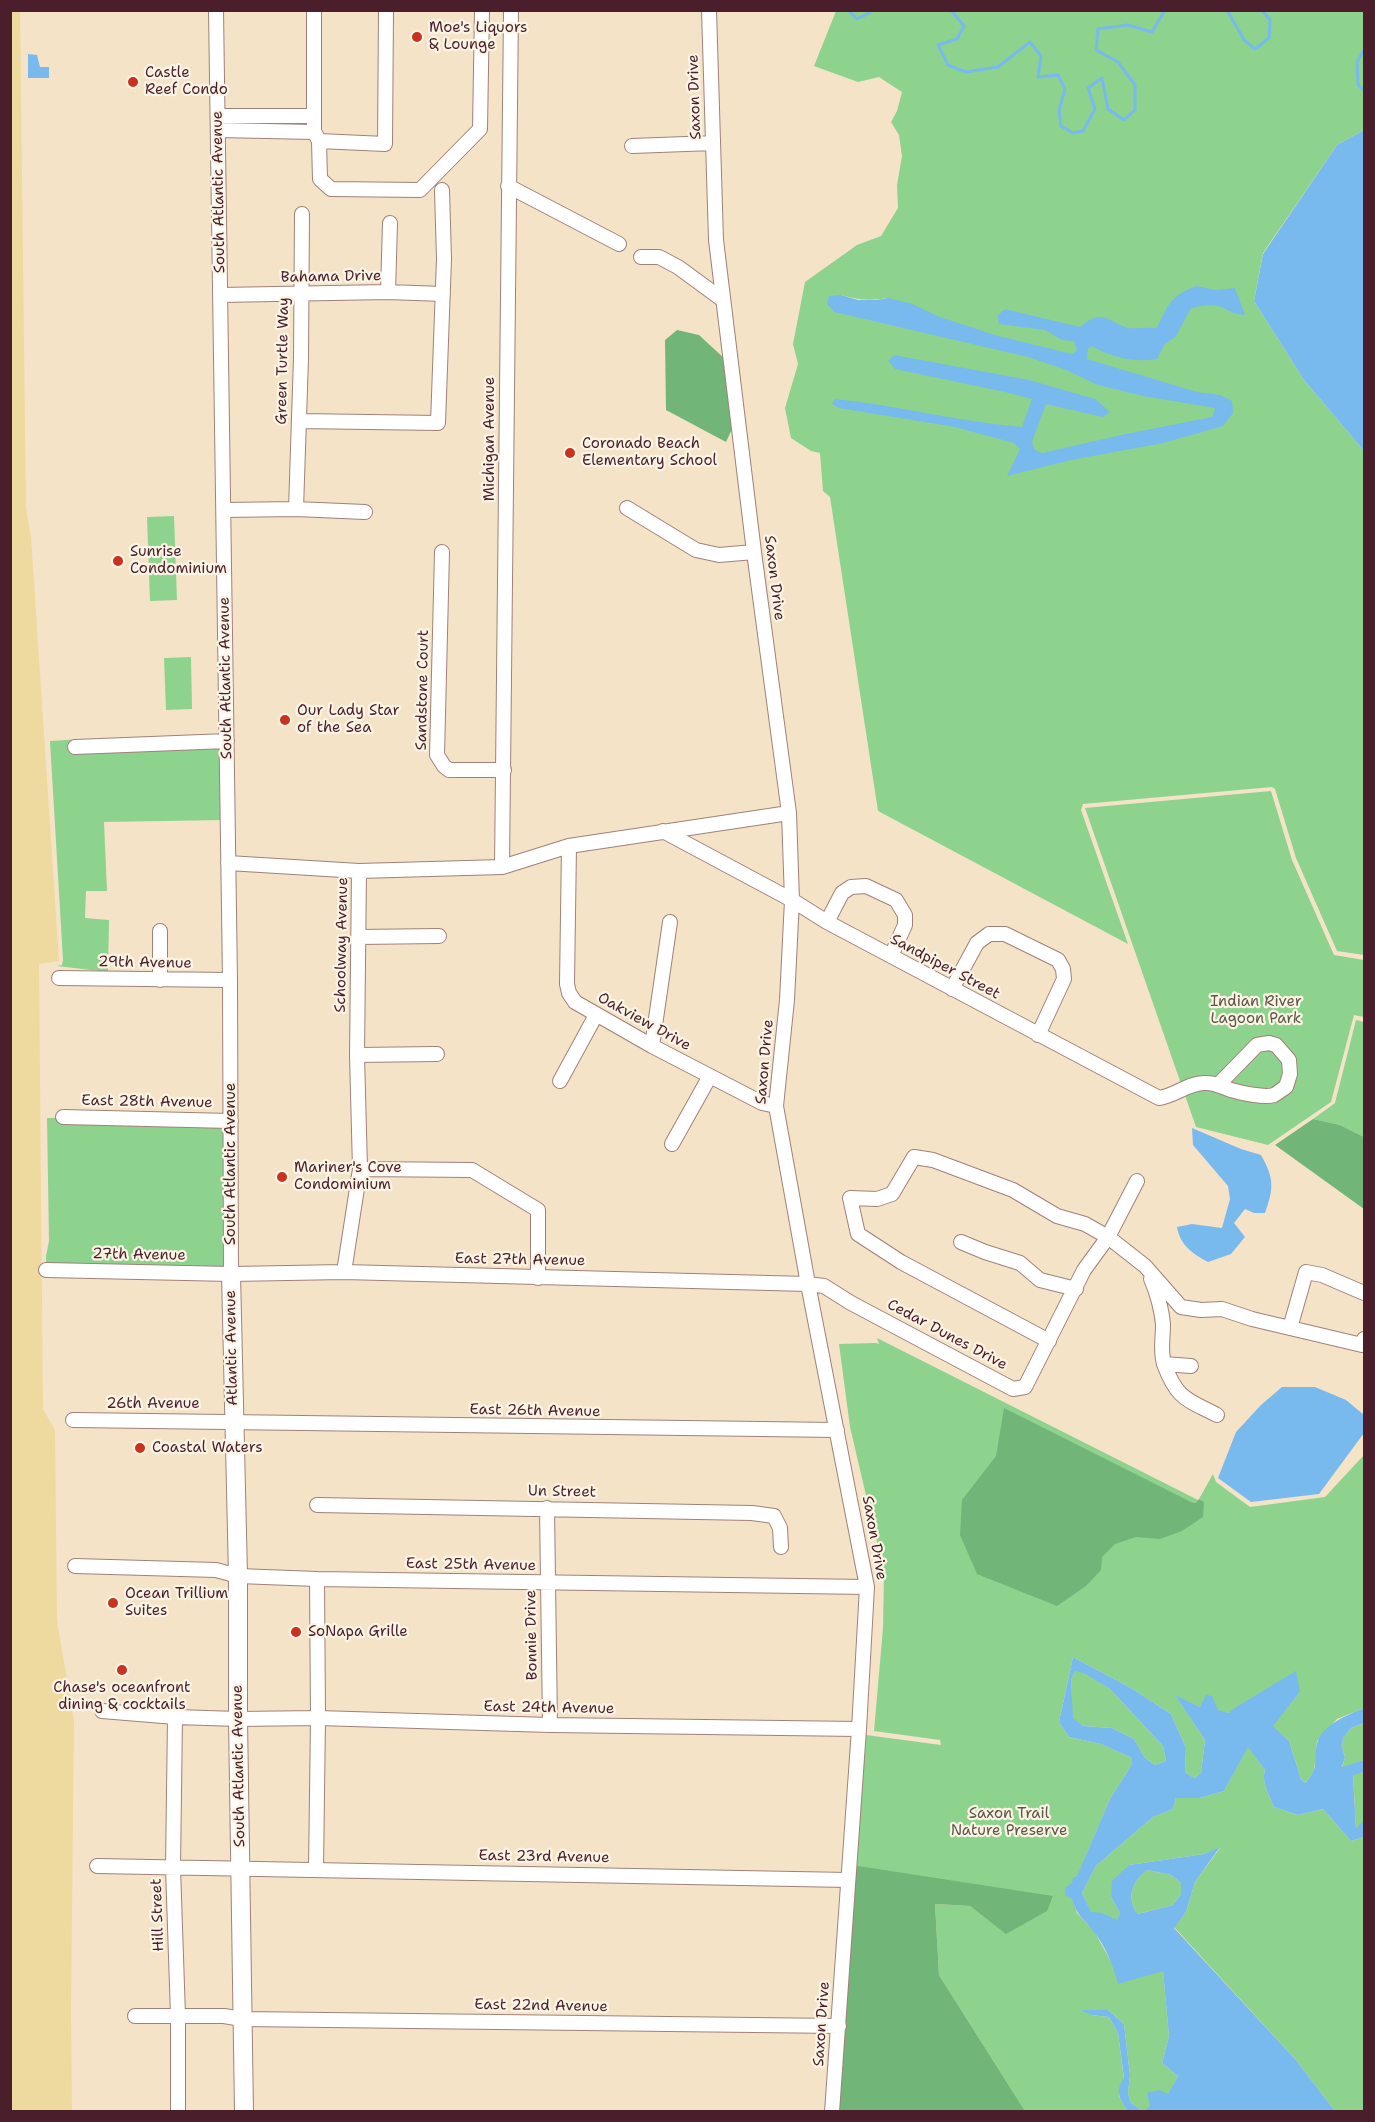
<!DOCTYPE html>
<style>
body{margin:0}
#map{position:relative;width:1375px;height:2122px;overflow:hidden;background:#f5e3c8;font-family:"Shantell Sans",sans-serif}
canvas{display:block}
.frame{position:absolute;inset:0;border:12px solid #4a1f2b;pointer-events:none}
</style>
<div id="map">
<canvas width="1375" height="2122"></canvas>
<div class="frame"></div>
</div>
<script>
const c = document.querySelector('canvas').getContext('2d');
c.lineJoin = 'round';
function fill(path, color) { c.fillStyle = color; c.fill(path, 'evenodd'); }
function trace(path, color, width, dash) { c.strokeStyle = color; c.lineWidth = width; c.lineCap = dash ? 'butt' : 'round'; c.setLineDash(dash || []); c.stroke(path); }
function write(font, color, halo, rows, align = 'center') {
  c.font = font + ' "Shantell Sans",sans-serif'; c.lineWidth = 4.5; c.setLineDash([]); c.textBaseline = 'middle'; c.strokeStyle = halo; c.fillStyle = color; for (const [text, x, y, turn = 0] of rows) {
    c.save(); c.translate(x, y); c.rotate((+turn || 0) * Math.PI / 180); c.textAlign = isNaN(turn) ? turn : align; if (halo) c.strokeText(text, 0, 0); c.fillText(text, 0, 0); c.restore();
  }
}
fill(new Path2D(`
 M836,11h528v119l-27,15 -74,108 -9,48 50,79 60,71v504l-27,-4 -41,-93 -21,-69 -3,-2 -189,17 -2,6 47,134 -250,-133 -48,-314 -7,-6 -3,-38 -9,-2 -20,-13 -6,-30 13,-44 -5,-20 12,-62 52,-37 24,-9 17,-28 -1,-23 5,-29 -3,-21 -8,-13 6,-11 5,-19 -23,-15 -21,5 -44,-16zM841,295c16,5 30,6 47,3l12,29 -38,-9z
 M174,516l3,84 -27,1 -3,-84z
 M191,657l1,52 -26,1 -2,-52z
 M82,739l140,2 1,79 -119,2 3,69h-21l-1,27 24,2 -1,52 -51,-6 5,-1 1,-5 -13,-219z
 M1271,791l21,69 42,95 30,5v57l-10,-2 -23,87 -63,43 -72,-18 -111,-319z
 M1356,1020l8,2v115l-24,-12 -27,-6 22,-16z
 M226,1113v159l-149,6 -31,-1v-21l3,-15 -2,-123 126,-1z
 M877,1338l327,165 -5,-4 14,-25 3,8 34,25 75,-10 39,-42v253l-27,11 -20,22 -3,31 -9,11 -4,-4 -12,-38 -17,-15 28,-34 -71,21 -29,-6 -24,-11 29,44 -4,33 -7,5 -9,-6 1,-24 -15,-34 -40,-26 -58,-31 -14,65 10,15 32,7 31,14v6l-22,35 -33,78 -5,21 5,15 17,18 19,34 50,5 6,66 -7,27 16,13 -10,19 -25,16 -12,-8 -3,-10 2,-18 -6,-51 -16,-14 -17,5 18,2 9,16 6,46 -5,17 9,15h-103l-86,-136 -4,-71 35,2 36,27 47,-36 -197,-29 10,-133 75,10 -1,-5 -66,-9 9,-103 1,-56 -34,-145 -11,-83 37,-1 3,1z
 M1075,1670l9,2 26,17 53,57 3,15 -11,4 -10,-7 -11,-19 -22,-11 -29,-2 -11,-8 -1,-38z
 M1364,1723v37l-22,8 3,-11 -3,-10 1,-9 8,-10z
 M1248,1746l17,24c-4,12 4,25 9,37l24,8 25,-6 28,32 13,-4v274h-29l-39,-51 -122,-133 12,-15 9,-30 25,-34 -16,6 -75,11 -18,32 9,16 -3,8 -14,-8h-12l-9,-20 14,-27 57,-49 20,-8 3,-11h24l24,-7z
 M1364,1772v47l-8,11 -3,-56z
 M1147,1870l24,5 10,8v11l-8,11 -35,9c-13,-16 -5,-33 9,-44z`), '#8dd38e');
fill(new Path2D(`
 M677,330l22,5 26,24 8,68 -7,15 -60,-32 -1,-70z
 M1313,1119l27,6 24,12v72l-89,-64z
 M1004,1408l189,95h3l3,-4 5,3 -1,15 -21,14 -22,8 -24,-2 -21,7 -13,13 -1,13 -15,16 -29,20 -80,-32 -17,-39 2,-35 34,-44z
 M858,1866l195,30 -6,15 -41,23 -36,-28 -35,-2 4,71 86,136 -193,1 16,-232z`), '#72b579');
fill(new Path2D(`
 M20,10l6,497 5,30 28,424 -20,3 4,445 12,21 2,190 17,102 -3,289 1,100 -61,1 -1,-2101z`), '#eeda9e');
fill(new Path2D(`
 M28,54l9,1 3,12h9v11h-21z
 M1364,130v321l-60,-71 -50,-79 9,-47 74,-109z
 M1196,286l20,4 19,-2 10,27c-14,-1 -13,-4 -24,-8 -10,-3 -20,-1 -30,1l-15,28 -12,9 -7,14c-24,4 -45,-2 -66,-13l-3,3 -1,10 110,33 23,3 12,6 1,12 -10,13 -60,17 -92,17 -64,16 13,-27 -6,-6 -59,-16 -116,-19 -7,-4 3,-5c62,6 124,23 187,28l10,-28 -27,-7 -110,-23 -7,-8 6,-6 135,25 66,19 15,13 -7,5 -57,-13 -14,38 3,8 7,3 84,-19 86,-17 3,-9 -72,-12 -45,-11 -32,-15 -38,-13 -194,-45 -7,-8 2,-8 12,-1 17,5h18l12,-2 22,5 30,14 55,18 77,19 5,-4 -3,-9 -12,-1 -17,-10 -46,-6 -2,-8 8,-7 75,18c23,-19 26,-6 48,1 4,1 23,-1 29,0 10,-23 15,-33 39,-42z
 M1192,1128l49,21 20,6c13,23 13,33 4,58h-11l-9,-4 -11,14 11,14 -14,17 -23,8c-15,-8 -28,-17 -31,-35l15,-3 30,4 8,-29 -2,-13 -35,-41z
 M1282,1387h33l31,13 18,15v18l-45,61 -68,8 -33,-24 18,-46 25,-27z
 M1073,1657l58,31 40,26 15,34 -1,24 9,6 7,-5 4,-33 -30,-45 25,12 6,-12 6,1 6,14 11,3 4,-4 63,-38 4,21 -27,34 16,15 12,38 4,4c16,-17 7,-19 12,-39 3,-18 32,-30 47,-36v15l-13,5 -8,10 -1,9 3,10 -3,10 22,-7v12l-11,3 3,54 8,-10v18l-13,4 -28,-32 -25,6 -24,-8c-5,-12 -13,-25 -9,-37l-17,-23 -24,44 -24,7h-24l-3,11 -20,8 -57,49 -14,27 9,19 12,1 14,7 3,-7 -9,-16 1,-16 17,-16 75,-11 16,-7 -25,35 -9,30 -12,16 122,132 39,51h-192l7,-5 -3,-13 12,-3 9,4 10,-18 -16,-13 7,-27 -6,-65 -45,13c-5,-19 -12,-37 -25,-53 -11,-15 -15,-13 -21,-32l-7,-4v-7l7,-5 1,-5 4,-2 33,-77 22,-35v-6l-31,-14 -32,-7 -10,-15zM1075,1671l9,2 26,16 53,57 3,15 -11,4 -10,-7 -11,-19 -22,-11 -29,-2 -10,-8 -2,-38zM1147,1870l24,5 10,8v11l-8,11 -35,9c-13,-16 -5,-33 9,-44z
 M1081,2010h27l16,14 6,51 -2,18 3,10 12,8h-15c-8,-13 -14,-18 -4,-33l-6,-45 -9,-16 -18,-2z`), '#78baed');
trace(new Path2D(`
 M848,10l9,9 12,-6 1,-3
 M951,10l13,16 -7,13 -19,6 10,20 18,7 32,-5 32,-25 11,14 -3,21 20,-2 7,14 -6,22 2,15 12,7 10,-2 12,-22 -7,-21 14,-10 6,31 16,11 11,-10v-25l-17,-23 -22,-12 2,-21 30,-4 24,7 13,-22
 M1227,10l17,30 11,9 14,-11 1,-18 -8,-10
 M1364,50l-7,12 1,23 6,5`), '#78baed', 3);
const minor = new Path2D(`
 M216,10l14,970 1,294
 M709,10l7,230 38,312 35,261 3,87 -5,100 -11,106 32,178 59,303 -8,142 -27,383
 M218,116h96
 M218,130l96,2v-122
 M315,133l4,8 66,3 1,-134
 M319,141l1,38 11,10 89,1 60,-61 2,-119
 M632,146l81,-3
 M508,186l111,58
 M641,257h18l19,10 45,33
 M388,292l2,-69
 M220,295l168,-3 55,2
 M299,421l139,2 6,-164 -2,-69
 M627,508l69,42 23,5 35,-3
 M296,509l5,-151 1,-144
 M224,510l72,-1 69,3
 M442,552l-5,203 7,11 5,4h55
 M75,747l152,-6
 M663,831l129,69 35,22 332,176c16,-2 29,-15 45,-15 11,-1 17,4 27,7 10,3 34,8 43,5 4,-2 8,-6 12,-8l4,-13 -1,-14 -13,-15 -7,-2 -12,2 -38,39
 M569,846l-2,138 2,9 6,9 77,44 110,57 14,3
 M228,863l131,8 143,-4 67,-21 220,-33
 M502,867l9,-857
 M827,922l15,-29 9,-6 15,-1 30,14 9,15v10l-14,31
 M358,937l81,-1
 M59,978l171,2
 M160,980v-49
 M952,989l25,-46 12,-9h16l53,26 5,9 1,10 -26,56
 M652,1046l18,-124
 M357,1055l80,-1
 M560,1081l36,-66
 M63,1117l168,4
 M672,1144l38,-68
 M360,1169l112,1 66,40v68
 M961,1242l24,10 35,11 20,17 36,9
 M46,1270l185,4 113,-2 464,12 16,2 27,17 162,86 12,-2 59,-117 24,-33 29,-56
 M344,1272l16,-103 -3,-114 2,-184
 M1151,1279c6,13 11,32 12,46 0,14 -3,25 1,39l27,2
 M1290,1328l16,-56 16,3 42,18
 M1049,1341l-148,-79 -43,-28 -8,-36 27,1 15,-5 22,-37 19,3 80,30 44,26 28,8 23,13 37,29 36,41 20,3 21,-1 30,10 110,26 2,-6
 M1164,1364c13,35 22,35 53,51
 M73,1420l764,10
 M317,1505l435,8 22,3 6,12 1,19
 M547,1508l3,217
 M75,1566l141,4 22,6 79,3 550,8
 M102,1711l73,6 63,2 80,-1 232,7 309,4
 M175,1717l-2,151 5,148v96
 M97,1866l751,14
 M316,1870l2,-152 -1,-139
 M135,2016h89l18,3 597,7`);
const major = new Path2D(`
 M231,1274l7,302v143l6,393`);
trace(minor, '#a0817a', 16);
trace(major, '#a0817a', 20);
trace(minor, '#fff', 14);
trace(major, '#fff', 18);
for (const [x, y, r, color] of [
 [417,37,6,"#c8321e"],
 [133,82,6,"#c8321e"],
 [570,453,6,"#c8321e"],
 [118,561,6,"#c8321e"],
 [285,720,6,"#c8321e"],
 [282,1177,6,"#c8321e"],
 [140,1448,6,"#c8321e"],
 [113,1603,6,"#c8321e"],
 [296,1632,6,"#c8321e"],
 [122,1670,6,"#c8321e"]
]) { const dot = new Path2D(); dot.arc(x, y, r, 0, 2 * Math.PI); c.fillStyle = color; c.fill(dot); trace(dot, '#fcf5e5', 2); }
write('15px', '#4a1f2b', '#fcf5e5', [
 ["Moe's Liquors",429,28],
 ["& Lounge",429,45],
 ["Castle",145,73],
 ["Reef Condo",145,90],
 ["Coronado Beach",582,444],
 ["Elementary School",582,461],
 ["Sunrise",130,552],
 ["Condominium",130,569],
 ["Our Lady Star",297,711],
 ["of the Sea",297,728],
 ["Mariner's Cove",294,1168],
 ["Condominium",294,1185],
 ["Coastal Waters",152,1448],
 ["Ocean Trillium",125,1594],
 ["Suites",125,1611],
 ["SoNapa Grille",308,1632],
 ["Chase's oceanfront",122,1688,"center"],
 ["dining & cocktails",122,1705,"center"]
], 'left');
write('15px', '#4a1f2b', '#fcf5e5', [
 ["Saxon Drive",695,97,-92],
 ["South Atlantic Avenue",219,192,-91],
 ["Bahama Drive",331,277,-1],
 ["Green Turtle Way",283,361,-89],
 ["Michigan Avenue",490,439,-90],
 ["Saxon Drive",774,578,83],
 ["South Atlantic Avenue",226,678,-91],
 ["Sandstone Court",423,690,-89],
 ["Schoolway Avenue",342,945,-89],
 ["29th Avenue",145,963,1],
 ["Sandpiper Street",945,967,28],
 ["Oakview Drive",644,1022,29],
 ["Saxon Drive",765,1062,-85],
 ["East 28th Avenue",147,1102,1],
 ["South Atlantic Avenue",231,1164,-90],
 ["27th Avenue",139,1255,1],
 ["East 27th Avenue",520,1260,1],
 ["Cedar Dunes Drive",947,1335,28],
 ["Atlantic Avenue",232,1348,-91],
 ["26th Avenue",153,1404],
 ["East 26th Avenue",535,1411,1],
 ["Un Street",562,1492,1],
 ["Saxon Drive",874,1538,80],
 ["East 25th Avenue",471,1565,1],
 ["Bonnie Drive",532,1635,-91],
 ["East 24th Avenue",549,1708,1],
 ["South Atlantic Avenue",239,1766,-91],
 ["East 23rd Avenue",544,1857,1],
 ["Hill Street",158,1915,-92],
 ["East 22nd Avenue",541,2006,1],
 ["Saxon Drive",822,2024,-86]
]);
write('15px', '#5e5549', '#fcf5e5', [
 ["Indian River",1256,1002],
 ["Lagoon Park",1256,1019],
 ["Saxon Trail",1009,1814],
 ["Nature Preserve",1009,1831]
]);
</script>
